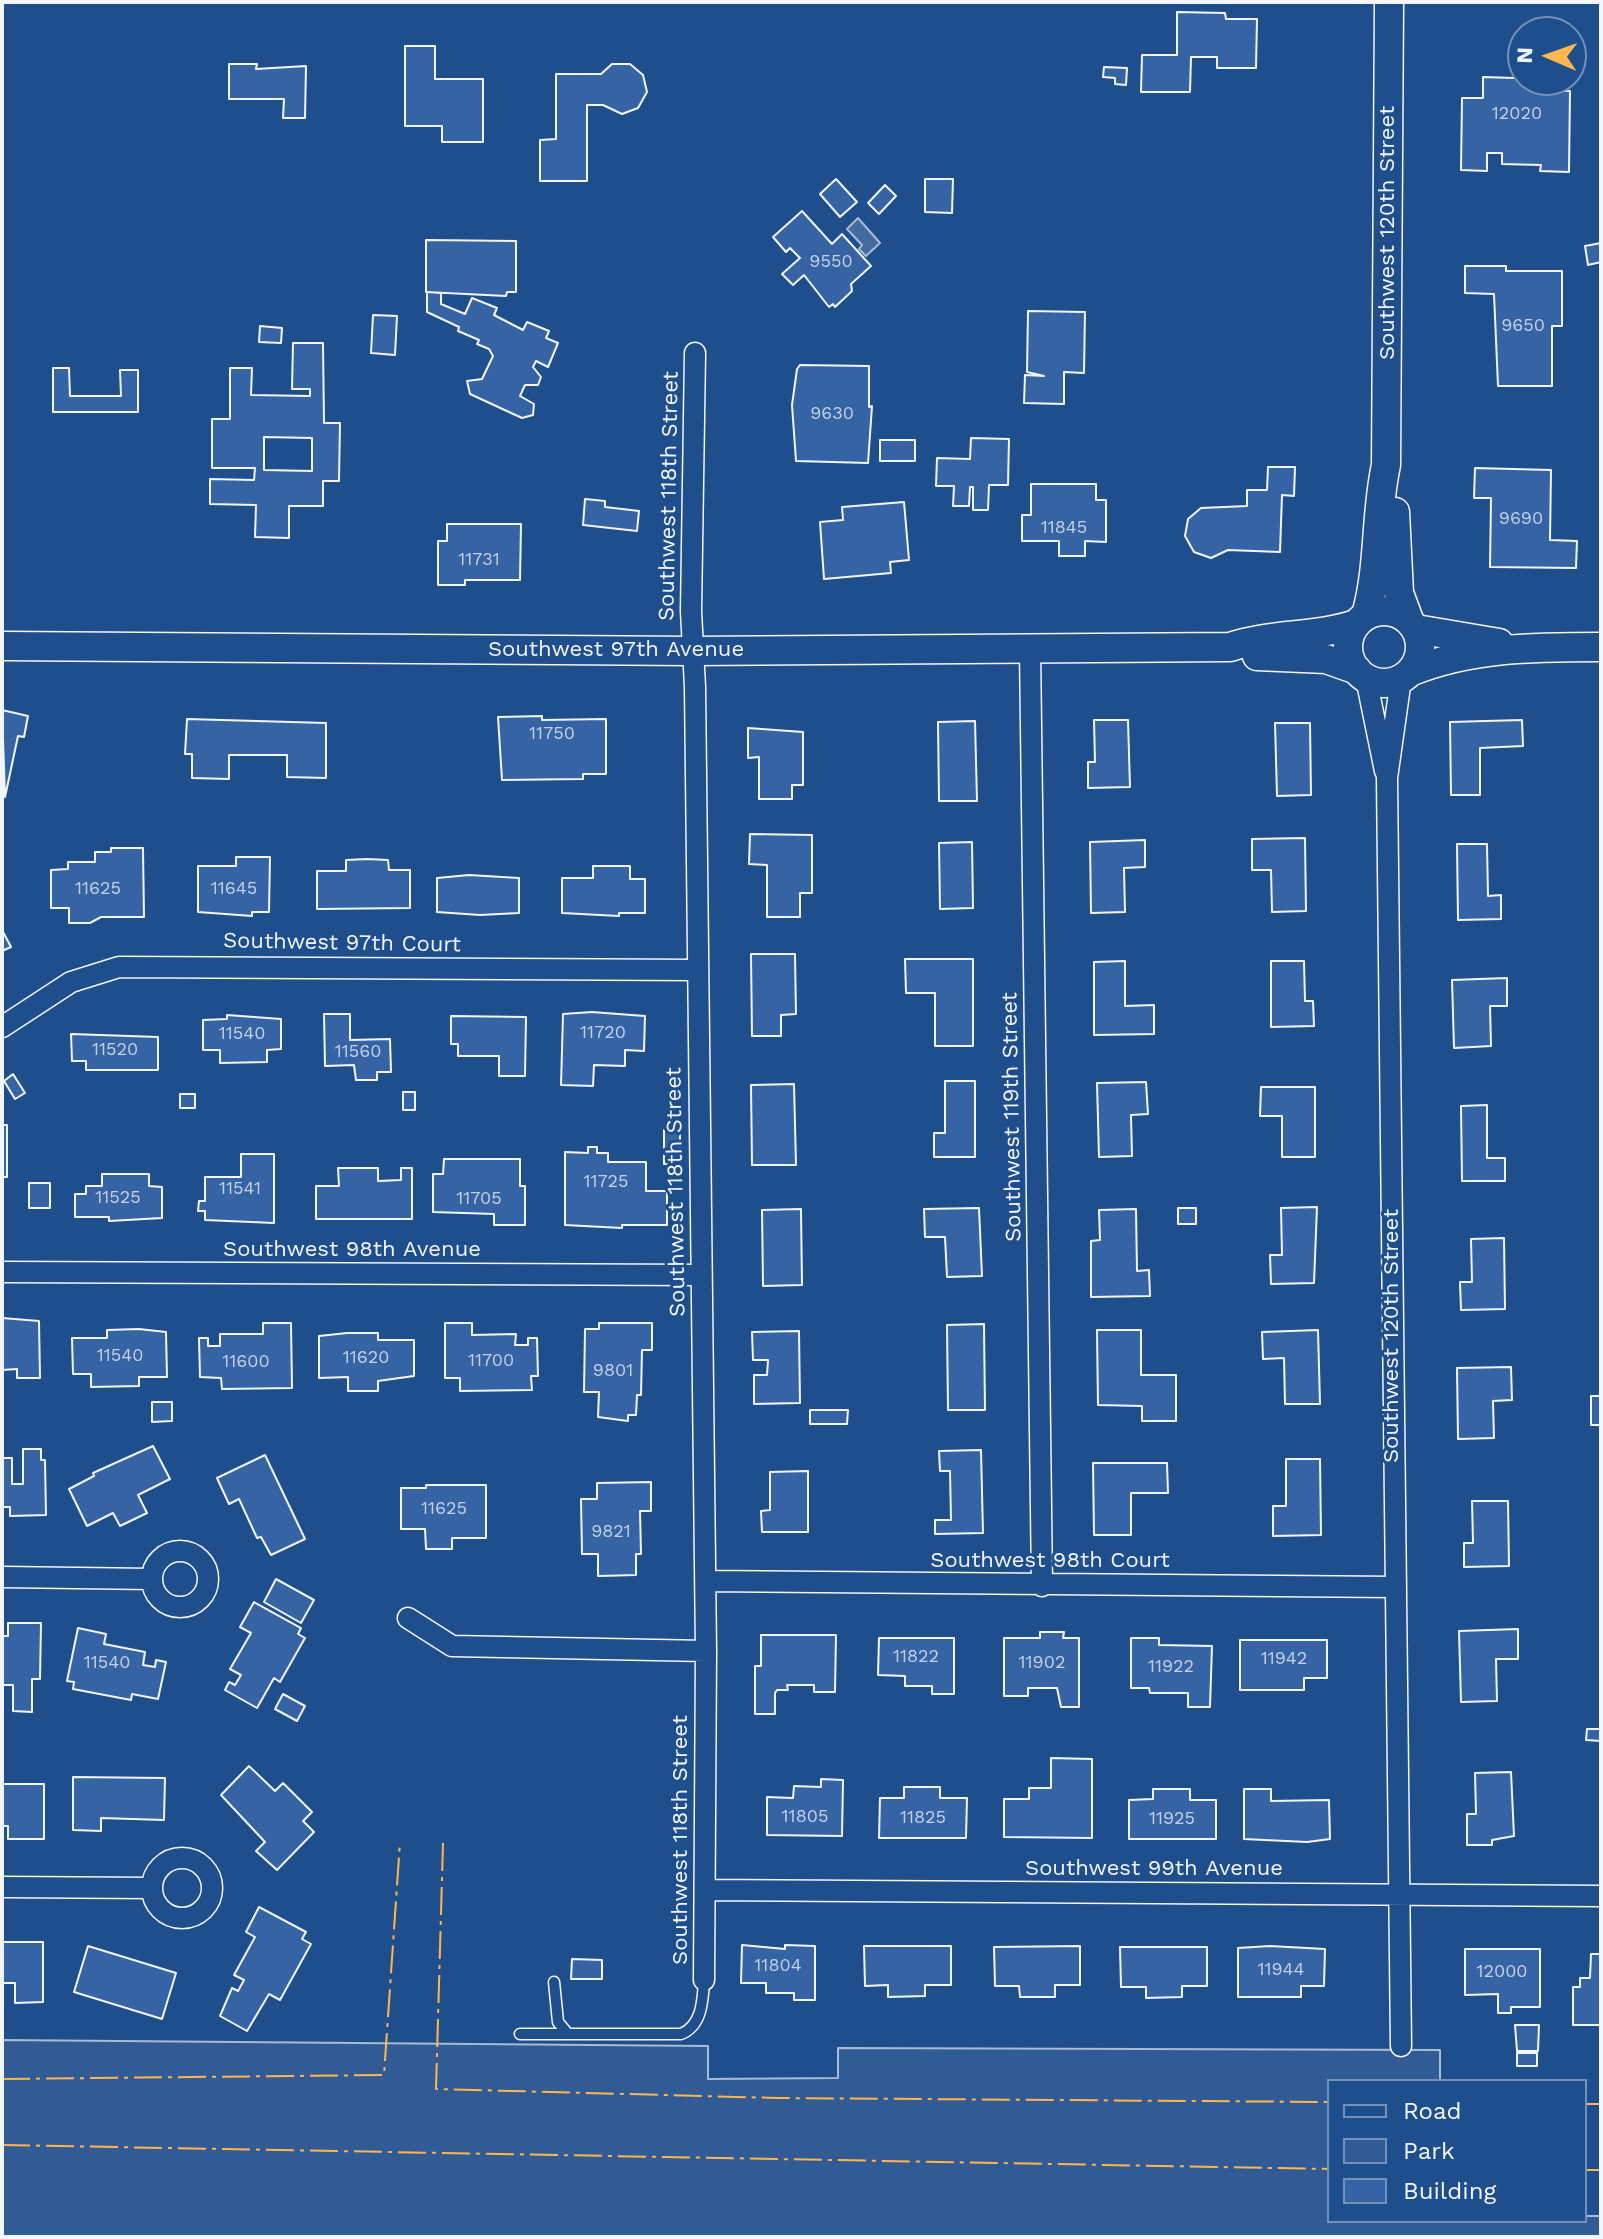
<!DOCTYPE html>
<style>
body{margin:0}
#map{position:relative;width:1603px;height:2239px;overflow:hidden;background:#1f4e8c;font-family:"Work Sans",sans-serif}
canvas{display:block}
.frame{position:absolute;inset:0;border:4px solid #f2f6ff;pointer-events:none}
.legend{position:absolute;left:1327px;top:2079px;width:260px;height:144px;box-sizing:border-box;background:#1f4e8c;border:2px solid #7391ba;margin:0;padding:10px 14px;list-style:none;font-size:24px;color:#f2f6ff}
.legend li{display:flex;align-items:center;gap:16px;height:40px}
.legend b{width:40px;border:2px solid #7391ba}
.north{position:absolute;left:1507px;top:16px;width:80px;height:80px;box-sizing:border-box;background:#1f4e8c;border:2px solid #7391ba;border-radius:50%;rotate:272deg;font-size:22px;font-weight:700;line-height:32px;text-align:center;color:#f2f6ff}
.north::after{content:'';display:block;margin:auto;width:28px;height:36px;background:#ffb74d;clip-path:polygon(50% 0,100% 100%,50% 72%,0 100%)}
</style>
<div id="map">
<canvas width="1603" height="2239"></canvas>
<div class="frame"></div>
<ul class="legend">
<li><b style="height:10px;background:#1f4e8c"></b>Road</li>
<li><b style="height:22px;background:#305b95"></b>Park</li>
<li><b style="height:22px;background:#3563a3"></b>Building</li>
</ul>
<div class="north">N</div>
</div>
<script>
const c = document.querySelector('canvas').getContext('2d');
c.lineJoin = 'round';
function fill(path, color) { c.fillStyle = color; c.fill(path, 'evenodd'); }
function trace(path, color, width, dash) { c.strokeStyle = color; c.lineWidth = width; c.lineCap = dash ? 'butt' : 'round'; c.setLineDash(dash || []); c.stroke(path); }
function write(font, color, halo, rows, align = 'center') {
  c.font = font + ' "Work Sans",sans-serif'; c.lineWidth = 6; c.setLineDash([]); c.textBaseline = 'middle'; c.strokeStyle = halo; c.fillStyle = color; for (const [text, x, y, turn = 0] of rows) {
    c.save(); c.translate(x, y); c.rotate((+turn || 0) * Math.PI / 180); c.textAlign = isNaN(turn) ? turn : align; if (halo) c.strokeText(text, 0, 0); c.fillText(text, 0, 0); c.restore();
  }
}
const green = new Path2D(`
 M2,2040l706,6v33l130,-1v-30l602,2v31h-111v140h256v-5h16v21h-1599z`);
fill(green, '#305b95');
trace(green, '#a8bbd7', 2);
const water = new Path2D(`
 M858,218l22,25 -14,13 -7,-7 3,-4 -15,-16z`);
fill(water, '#446ba0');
trace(water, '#a8bbd7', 2);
const building = new Path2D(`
 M1177,12l48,1 1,6h31l-1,49h-39v-11h-26l-1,35h-49l1,-37h35z
 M405,46h30v33h48v63h-41v-16h-37z
 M1515,55l8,1v24h16v11h31l-1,81 -29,-1 1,-6 -39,-1v-11h-15v18l-26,-1 1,-72h21v-21l32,1z
 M229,64h28l-1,5 50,-3 -1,52h-22l1,-19h-55z
 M612,64h18l13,11 4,17 -9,16 -16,6 -19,-9h-16v76h-47v-41l16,-1v-65h45z
 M1104,67l23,1 -1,17 -11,-1v-6l-12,-1z
 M836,179l21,23 -17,15 -20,-23z
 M925,179h28l-1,34 -27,-1z
 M885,185l11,11 -17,18 -11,-11z
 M802,211l30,33 10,-10 29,32 -20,18 1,7 -17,16 -2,-3 -4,3 -25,-32 -11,10 -11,-11 18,-16 -10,-10 -4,4 -13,-15z
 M426,240l90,1v51h-9l-1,4 -80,-4z
 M1601,243v19l-13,3 -3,-19z
 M1465,266h41v5h56v55h-10v60h-54l-4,-92 -29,-1z
 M427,292l14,1v11l24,10 7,-16 25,10 -3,7 29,15 4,-8 22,9 -3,7 12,5 -10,24 -12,-6 -3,6 8,10 -3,8h-13l-5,11 14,8 -1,11 -11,3 -52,-24 -3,-13 15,-2 11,-23 -4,-7 -12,-5 2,-4 -21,-9 1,-4 -32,-15z
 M1028,311l57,1 -1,61 -20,-1v32l-40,-1 1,-28 19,1 -17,-4z
 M373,315l24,1 -2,39 -24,-2z
 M260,326l22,2 -1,15 -22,-1z
 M293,343h30l1,80h16l-1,58h-16v25h-34v32l-34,-1 1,-32 -46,-1v-25l44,1 1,-12h-43v-49h18v-51h22l-1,27 59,1v-7h-18zM264,437l48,1v33l-48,-1z
 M800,365l69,1v41l3,-1 -4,57 -72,-2 -4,-56 5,-36z
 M53,368h16l1,28h51l-1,-26h18v42h-85z
 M971,438l38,1 -1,46h-19l-1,25h-15v-23h-3l-1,19h-16l1,-20h-18l1,-28 33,1z
 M880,440h35v21h-35z
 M1268,467h27l-1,29 -12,-1 -2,57 -52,-2 -17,8 -17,-6 -9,-16 3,-17 13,-11 46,-2v-16h20z
 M1475,468l76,2 -1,70 27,1 -1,27 -86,-1 1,-69h-17z
 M1031,484h65v16h10v42l-21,-1v15h-26v-15h-37v-26h9z
 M585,499l20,2v6l34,4 -2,20 -54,-6z
 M904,502l5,58 -19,2 1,11 -67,6 -4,-57 23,-2 -1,-13z
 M447,524h74l-1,56h-55v5h-27v-44h9z
 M2,710l26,6 -4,21 -6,-1 -13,61z
 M542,716v4l64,-1v55h-23v5l-81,1 -4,-63z
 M187,719l139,4v55l-39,-1v-22h-58v24l-37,-1v-24h-7z
 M1094,720h34l2,67 -42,1v-26h7z
 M1522,720l1,26 -43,2v47h-29l-1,-73z
 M975,721l2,80h-38l-1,-79z
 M1275,723h35l1,72 -34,1z
 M748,728l55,4v53h-11v14h-33v-42l-11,1z
 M750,834l62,1v58h-12v24h-33v-52l-18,-1z
 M1305,838l1,73 -34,1 -1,-42h-19v-31z
 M1145,840v27l-21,1 1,44 -34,1 -1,-71z
 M972,842l1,66 -33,1 -1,-66z
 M1457,844h30l1,52 13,-1v24l-43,1z
 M111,848h32l1,69h-43l-11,6h-21v-15h-18v-38l17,-1v-7h27v-10h16z
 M236,857h34l-1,55h-17v4l-54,-4v-46h38z
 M367,859l21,1 1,10h21v38l-93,1v-38h29v-11z
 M593,866h37v13h15v34h-26v3l-57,-3v-35h31z
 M469,875l50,3v35l-39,2 -43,-3v-34z
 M2,930l9,17 -9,4v7z
 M751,954h44l1,60 -15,1v21h-29z
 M905,959h68v87h-38v-53h-29z
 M1125,961v45l29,-1v29l-60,1v-73z
 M1271,961h33l1,40h8l1,25 -43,1z
 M1507,978v28h-17l1,40 -37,2 -2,-68z
 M592,1012l53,4 -1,35 -19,-1v16l-31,-1 -1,21 -32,-1 2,-71z
 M324,1014h26v26l40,-1 1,33h-14v8h-21l-2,-15 -29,1z
 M227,1015l54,4v30l-14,1v12l-47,1v-13h-17v-30l24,-1z
 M451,1016l75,1 -1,59h-26v-20h-41v-12h-7z
 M71,1034l87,3v33h-72v-9h-14z
 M13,1074l12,19 -10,6 -11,-18z
 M945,1081h30v76h-41v-24h11z
 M1146,1082l2,32 -17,1 1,41 -33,1 -2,-74z
 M794,1084l2,81h-44l-1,-80z
 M1261,1087h54v70h-33v-41h-22z
 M403,1092h12v18h-12z
 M180,1094h15v14h-15z
 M1487,1105v53h18v23h-43l-1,-75z
 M2,1125h5v52h-5z
 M664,1130h16v34h-16z
 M588,1147h9v6h11v9h38v29h21v34h-45v3l-57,-3v-73l23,1z
 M241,1154h33v69l-69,-3v-9h-7l1,-10h6v-24h36z
 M444,1159h76v27h5v39h-31v-11l-61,-2v-38h10z
 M338,1168h40v13l23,-1v-12h11v51h-96v-33h23z
 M102,1174h47v12l13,1v31l-53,3v-4h-34v-23h11v-8h16z
 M29,1183h21v25h-21z
 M1317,1207l-3,76 -43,1 -1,-29h12l-1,-47z
 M979,1208l3,68 -35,1 -2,-40h-20l-1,-28z
 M1178,1208h18v16h-18z
 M801,1209l1,76 -39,1 -1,-76z
 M1136,1209l1,62 12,-1 1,26 -59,1v-56l9,-1 -1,-30z
 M1504,1238l1,71 -44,1 -1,-28h12l-1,-43z
 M2,1318l37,3 1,57h-23v-9l-15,1z
 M263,1323h28l1,65 -70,1 -1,-11 -21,-1 -1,-39h9v8h12v-12h43z
 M445,1323h27v12l44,-1 -1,11h13v-7h9l1,38h-7l1,14 -72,1v-13h-15z
 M599,1323h53v27h-10l-1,45h-4l-1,20h-8v6l-30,-4 1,-25h-15l1,-63h14z
 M984,1324l1,86h-37l-1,-85z
 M139,1329l27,3 1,45h-28v9l-48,1v-13h-18l-1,-36h35v-8z
 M1097,1330h44v45h35v46h-34v-15l-44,-1z
 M1318,1330l2,74h-35l-1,-46 -21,1 -1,-27z
 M799,1331l1,72 -46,1v-29h13l1,-15h-15l-1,-28z
 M347,1333h31v7h36v36l-36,5v10h-30v-14l-29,1v-42z
 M1511,1367l1,33 -19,1 1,37 -36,1 -1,-71z
 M1591,1396h10v29h-10z
 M152,1402h20v19l-20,1z
 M810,1410h38l-1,14h-37z
 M153,1446l17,33 -32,16 9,18 -27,13 -7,-13 -26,13 -18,-37 25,-13 -1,-3z
 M23,1449h18v11h4l1,55 -36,1v-9h-8v-49h10v26h11z
 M981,1450l2,83 -48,1v-14h16l-1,-49h-10l-1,-20z
 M265,1455l40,84 -34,16 -10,-18 -4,1 -18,-39 -10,5 -12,-26z
 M1286,1459h34l1,76 -48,1v-30h13z
 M1093,1463h74l1,30h-37v42h-37z
 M808,1471v61h-46l-1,-21 9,-1v-38z
 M651,1482v29h-11l1,43h-5v21l-38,1v-22h-16l-1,-55h16v-16z
 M426,1485h60v53h-34v11h-26l-1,-20h-24v-41h25z
 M1472,1501h36l1,65 -45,1v-24h9z
 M276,1579l38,21 -13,23 -37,-21z
 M254,1602l47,26 -3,6 7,4 -25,44 -6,-4 -17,30 -32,-18 4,-8 6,3 6,-10 -11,-6 21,-36 -11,-6z
 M8,1623h33l-1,56h-8v33l-19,-1v-26h-11v-49h6z
 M78,1628l28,6 -2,10 41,8 -2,13 12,2 1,-7 10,2 -8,37 -26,-5 -1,6 -58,-11 1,-7 -7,-1z
 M1518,1629v30h-22l1,42 -36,1 -2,-71z
 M1040,1632h24l-1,6h16v69h-18l-4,-19h-29v8h-24v-58h36z
 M761,1635h75l-1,57h-21v-7h-27l1,5h-11l-2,3v21h-20v-48h6z
 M879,1638h75v56h-22v-8h-27v-10l-27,-1z
 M1131,1638h28v7l53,1 -2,61h-22v-14h-38l-1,-5h-18z
 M1240,1640h87v38h-23v12h-64z
 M283,1694l22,12 -8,15 -22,-12z
 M1587,1729h14v12l-15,-1z
 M1051,1758l41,1v79l-88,-1v-38h25v-11h22z
 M249,1766l26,25 8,-8 29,29 -9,9 11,11 -37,38 -21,-19 9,-9 -44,-47z
 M1511,1772l3,64 -22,4v5h-25v-31h9l-1,-41z
 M73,1777l92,1 -1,42 -63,-2v13l-28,-1z
 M821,1779l22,1 -1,56 -75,-1v-38l26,1 1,-12 27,1z
 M2,1784h42v55h-36v-13h-6z
 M904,1787h36v11h27l-1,40h-87l1,-40h24z
 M1153,1789h37v11h26v39h-87v-39l24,-1z
 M1244,1789h27v12l58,-1 1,39 -23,3 -63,-3z
 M259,1907l47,25 -4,7 9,5 -31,56 -11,-6 -22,37 -27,-15 12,-28 6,3 6,-11 -10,-5 21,-38 -9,-5z
 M2,1942h41v60l-28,1v-20h-13z
 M742,1945l43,4v-4l30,1v54h-21v-7h-28v-10h-25z
 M88,1946l88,27 -14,46 -88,-27z
 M864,1946h87v39h-26v11l-37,1v-12l-23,1z
 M1080,1946v39h-25v12h-35l-1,-11h-24l-1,-39z
 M1270,1946l55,3 -1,37h-23v11h-63v-49z
 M1120,1947h87v39h-25v11l-36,1v-11h-25z
 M1465,1949h75v58h-29v6h-13v-19l-33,1z
 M1591,1954h10v71h-28v-38h7v-9h10z
 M572,1959l30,1v19h-31z
 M1515,2025h24l-1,26h-21z
 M1517,2053h20v13h-20z`);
fill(building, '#3563a3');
trace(building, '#f2f6ff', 2);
const lane = new Path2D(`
 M554,1982l4,40 10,12
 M520,2034h161c21,-8 22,-34 23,-54`);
const street = new Path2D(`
 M695,353l-4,258 4,76 11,964 -2,329
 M1030,648l12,938
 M1366,678l19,93
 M2,1027l69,-45 48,-15 579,3
 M2,1272l699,3
 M152 1579a28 28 0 1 1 56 0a28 28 0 1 1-56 0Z
 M2,1577l150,2
 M706,1581l687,6
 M408,1618l44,28 254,5
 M152 1888a30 30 0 1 1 60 0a30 30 0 1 1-60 0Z
 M2,1887l150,1
 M706,1890l895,6
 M1401,2046l-14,-1268 14,-99`);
const secondary = new Path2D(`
 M1395,512l4,81 10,27
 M1348 647a36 36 0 1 1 72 0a36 36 0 1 1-72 0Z
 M1366,615c14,-49 9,-100 20,-150l3,-463
 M1416,629l83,14
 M2,646l691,5 537,-4c41,-14 84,-9 126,-23
 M1257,656l69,3 31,11
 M1410,672c61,-25 126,-25 191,-25`);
trace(lane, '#f2f6ff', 13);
trace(street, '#f2f6ff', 23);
trace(secondary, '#f2f6ff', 31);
trace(lane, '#1f4e8c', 10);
trace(street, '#1f4e8c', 20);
trace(secondary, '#1f4e8c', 28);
trace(new Path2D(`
 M443,1843l-7,246 341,9 552,4
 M2,2079l382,-4 16,-233
 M1585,2104h16
 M2,2145l1327,24
 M1585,2170h16`), '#ffb74d', 2, [28, 6, 4, 6]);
write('18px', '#c3d1e8', null, [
 ["12020",1517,114],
 ["9550",831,262],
 ["9650",1523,326],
 ["9630",832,414],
 ["9690",1521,519],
 ["11845",1064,528],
 ["11731",479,560],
 ["11750",552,734],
 ["11625",98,889],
 ["11645",234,889],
 ["11720",603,1033],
 ["11540",242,1034],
 ["11520",115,1050],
 ["11560",358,1052],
 ["11725",606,1182],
 ["11541",240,1189],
 ["11525",118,1198],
 ["11705",479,1199],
 ["11540",120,1356],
 ["11620",366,1358],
 ["11700",491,1361],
 ["11600",246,1362],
 ["9801",613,1371],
 ["11625",444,1509],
 ["9821",611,1532],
 ["11822",916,1657],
 ["11942",1284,1659],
 ["11540",107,1663],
 ["11902",1042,1663],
 ["11922",1171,1667],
 ["11805",805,1817],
 ["11825",923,1818],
 ["11925",1172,1819],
 ["11804",778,1966],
 ["11944",1281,1970],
 ["12000",1502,1972]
]);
write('22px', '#f2f6ff', '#1f4e8c', [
 ["Southwest 120th Street",1388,233,-90],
 ["Southwest 118th Street",669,496,-89],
 ["Southwest 97th Avenue",616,650],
 ["Southwest 97th Court",342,943,1],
 ["Southwest 119th Street",1012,1117,-91],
 ["Southwest 118th Street",676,1192,-91],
 ["Southwest 98th Avenue",352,1250],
 ["Southwest 120th Street",1392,1336,-90],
 ["Southwest 98th Court",1050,1561],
 ["Southwest 118th Street",681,1840,-90],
 ["Southwest 99th Avenue",1154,1869]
]);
</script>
